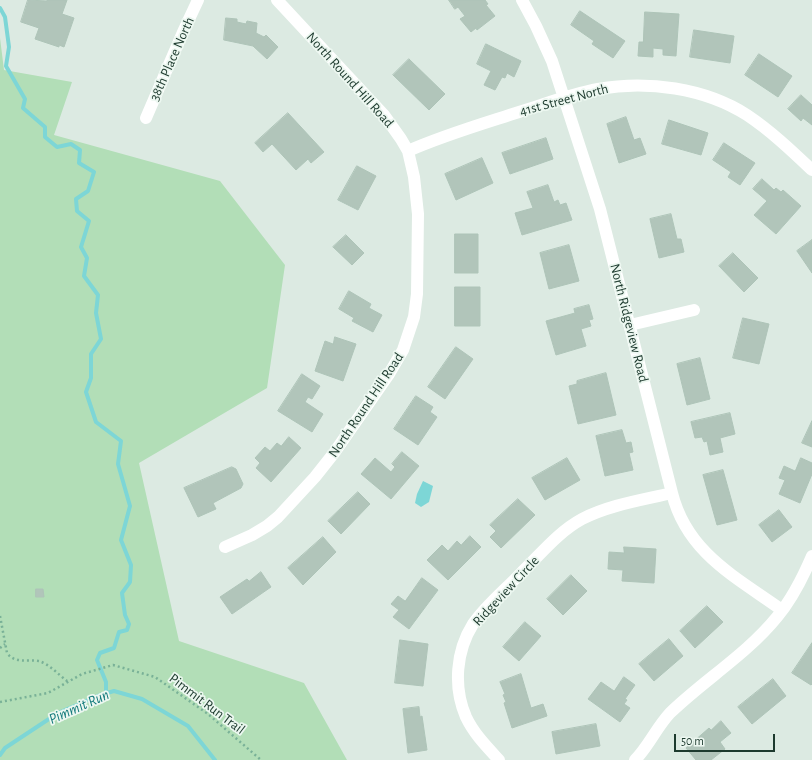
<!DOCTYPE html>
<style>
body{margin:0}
#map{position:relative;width:812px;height:760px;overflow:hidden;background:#dceae2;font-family:"Alegreya Sans",sans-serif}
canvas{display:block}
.scale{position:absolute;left:674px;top:734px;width:101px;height:18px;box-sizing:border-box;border:2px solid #1d3a2e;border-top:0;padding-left:5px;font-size:12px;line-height:14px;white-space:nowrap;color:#1d3a2e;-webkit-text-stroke:3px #ecf7f0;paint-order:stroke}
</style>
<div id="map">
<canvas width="812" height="760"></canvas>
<div class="scale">50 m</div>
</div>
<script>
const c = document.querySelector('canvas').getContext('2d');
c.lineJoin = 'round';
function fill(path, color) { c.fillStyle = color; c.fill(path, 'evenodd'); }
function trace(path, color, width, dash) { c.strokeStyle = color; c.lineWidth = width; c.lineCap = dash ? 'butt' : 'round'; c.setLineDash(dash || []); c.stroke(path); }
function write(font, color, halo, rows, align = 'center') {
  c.font = font + ' "Alegreya Sans",sans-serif'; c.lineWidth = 3.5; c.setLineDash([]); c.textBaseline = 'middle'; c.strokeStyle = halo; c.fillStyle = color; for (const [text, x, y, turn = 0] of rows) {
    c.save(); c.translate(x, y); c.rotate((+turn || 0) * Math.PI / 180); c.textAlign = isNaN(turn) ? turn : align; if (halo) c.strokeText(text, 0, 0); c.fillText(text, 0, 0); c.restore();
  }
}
fill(new Path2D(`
 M0,38l4,32 68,12 -18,53 166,46 65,84 -18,123 -128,75 40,178 125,42 43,77h-347z`), '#b2deb7');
fill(new Path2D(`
 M423,481l10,5 -4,16 -8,5 -6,-4 2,-9z`), '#7dd6d6');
trace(new Path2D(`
 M0,8l5,9 4,30 -3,19 19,33 -2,9 22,19v10l12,10 14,-3 9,6 -1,13 15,9 -6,19 -12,8 1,12 12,10 -8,26 6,11 -3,18 14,19 -2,18 5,26 -10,15v24l-5,14 10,30 25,19 -3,23 12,42 -9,34 10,25 -1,17 -8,11 3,22 4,9 -2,6 -8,2 -5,16 -14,5 -3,7 9,22v11
 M0,755l5,-7 53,-35 42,-18 14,-4 28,8 46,27 27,34`), '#7dd6d6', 4);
const building = new Path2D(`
 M28,0l19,1v-1h20l-5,14 12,4 -10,29 -5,-2v2l-24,-8 4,-11 -18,-6z
 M449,0h36l3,4 -2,1 9,11 -18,14 -1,-2 -5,4 -11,-13 5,-3 -7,-9 -3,2z
 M580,11l45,30 -12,17 -21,-14 2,-3 -23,-16z
 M645,12l34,2 -3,42 -13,-1v-6l-10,-1v9l-15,-1 1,-14h4z
 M226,18l11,1v3l9,2 1,-3 10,2 -1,10 8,4 2,-2 12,12 -11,12 -14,-13 -29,-6z
 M694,30l40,6 -4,27 -40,-6z
 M486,44l35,17 -7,16 -7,-4 -2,5 -3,-1 -7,13 -11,-5 7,-14 -14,-7z
 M759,54l33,22 -14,21 -33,-22z
 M409,59l36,35 -16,16 -36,-35z
 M801,95l11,10v20l-9,-7 -2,3 -13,-12z
 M288,113l36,39 -13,11 -3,-4 -12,11 -24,-26 -9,8 -8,-9z
 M626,117l8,23 6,-2 6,16 -27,9 -12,-39z
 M669,120l39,13 -7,22 -39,-11z
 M546,138l7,21 -43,15 -8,-21z
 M724,143l31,20 -15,22 -12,-8 3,-5 -18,-12z
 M482,158l11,25 -37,17 -11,-26z
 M357,166l19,10 -18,34 -20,-10z
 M762,179l12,11 2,-2 5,4 2,-2 18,16 -25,28 -22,-19 13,-14 -14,-12z
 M548,185l6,17 4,-2 2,5 6,-2 6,17 -50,15 -7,-22 18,-5 -6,-16z
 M671,214l6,25h4l3,13 -25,6 -9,-39z
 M455,234h23v39h-23z
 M346,235l18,18 -12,12 -19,-18z
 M812,240v33l-15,-22z
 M569,245l10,36 -30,8 -9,-36z
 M733,253l25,25 -14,14 -25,-26z
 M455,287h25v39h-25z
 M349,291l22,13 -2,4 13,7 -9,17 -21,-11 2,-3 -15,-9z
 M589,305l4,14 -4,1 2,6 -10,3 5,17 -30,9 -10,-34 29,-8 -1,-4z
 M743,318l26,6 -10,40 -26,-6z
 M335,337l21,7 -13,37 -28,-10 10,-30 8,3z
 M456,347l17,12 -28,40 -17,-12z
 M700,358l10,41 -23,6 -10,-41z
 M606,373l10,42 -38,9 -9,-38 8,-2v-3z
 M302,374l18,12 -8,13 -4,-2 -3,5 18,12 -11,18 -34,-21z
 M416,396l17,11 -3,5 7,5 -19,28 -24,-16z
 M730,413l5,21 -15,4 3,14 -13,3 -3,-14 -3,1 -2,-5 -7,1 -4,-16z
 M812,421v26l-10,-4z
 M622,430l4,13 5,-1 2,10 -4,1 4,17 -28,6 -9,-40z
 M289,437l12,11 -30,34 -15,-14 4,-5 -5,-5 10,-11 5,4 7,-8 4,3z
 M402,452l17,14 -28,33 -30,-25 14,-16 16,14 4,-5 -3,-3z
 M567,458l13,22 -35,20 -13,-22z
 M801,458l11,5v11l-12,29 -21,-9 6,-14 -6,-2 5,-12 11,5z
 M232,467l4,2 7,15 -2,4 -28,15 3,6 -18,8 -14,-29z
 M723,470l14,50 -20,5 -14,-50z
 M358,492l12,12 -29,30 -13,-13z
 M518,499l17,16 -34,33 -11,-11 6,-6 -6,-6z
 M779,510l13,17 -20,15 -13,-17z
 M470,536l11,11 -33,33 -21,-20 15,-15 6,6 9,-10 4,4z
 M323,537l13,15 -33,33 -15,-17z
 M624,547l32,2 -2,34 -32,-2 1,-11 -15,-1 1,-17 15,1z
 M261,572l10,15 -39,27 -12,-17 27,-18 2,2z
 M571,575l16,16 -24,24 -16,-16z
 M422,578l16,12 -29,39 -16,-12 6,-7 -8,-6 7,-8 7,5z
 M36,589h7l1,8h-8z
 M707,606l16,16 -28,26 -15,-17z
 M525,622l16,14 -22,25 -16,-14z
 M669,639l14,17 -29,25 -15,-17z
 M400,640l28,4 -5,42 -28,-3z
 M812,643v41l-1,1 -19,-12z
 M521,674l10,34 12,-4 4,12 -35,12 -8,-25 2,-1 -3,-7 2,-1 -5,-12z
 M624,677l11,8 -10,14 2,1 -3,4 6,4 -10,14 -32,-23 13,-17 13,9z
 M773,679l13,17 -34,28 -14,-17z
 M419,707l1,10 2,-1 5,34 -19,3 -5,-44z
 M721,721l10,12 -11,9 5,7 -14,11h-15l-10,-12 23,-20 2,2z
 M596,724l4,22 -44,8 -4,-22z`);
fill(building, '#b1c5ba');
trace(building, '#aec4b8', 1);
trace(new Path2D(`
 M0,616l7,37c8,11 20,6 32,8 10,3 20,14 28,20
 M0,648l5,-4
 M0,702l48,-9 34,-19 31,-9 42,12 53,37 53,46`), '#79b197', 2.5, [2, 3]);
trace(new Path2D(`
 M522,0l14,26 16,35 48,148 72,284c15,60 64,84 110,117
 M146,118l37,-86 15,-32
 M408,151c36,-16 74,-27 111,-39 26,-8 52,-18 79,-23 49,-9 107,-1 149,26 24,16 45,36 65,55
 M630,325l64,-15
 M225,547l27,-12 15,-9 11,-9 37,-40 19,-24 55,-79 14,-24 11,-33 3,-23 1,-80 -4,-37 -6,-26 -7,-12 -17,-24 -107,-115
 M499,760c-12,-13 -25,-26 -33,-43 -13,-30 -10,-66 7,-93 13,-19 32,-34 48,-51 19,-18 37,-41 61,-54 27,-14 60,-19 90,-26
 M635,760c14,-14 21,-32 35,-47 34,-33 77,-59 107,-96 15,-18 26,-40 35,-61`), '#fff', 12);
write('14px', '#1d3a2e', '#ecf7f0', [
 ["38th Place North",172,59,-66],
 ["North Round Hill Road",350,80,48],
 ["41st Street North",564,100,-15],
 ["North Ridgeview Road",629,323,76],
 ["North Round Hill Road",366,405,-56],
 ["Ridgeview Circle",506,591,-47],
 ["Pimmit Run Trail",207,704,37]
]);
write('italic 15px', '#12797b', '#ecf7f0', [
 ["Pimmit Run",79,707,-24]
]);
</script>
